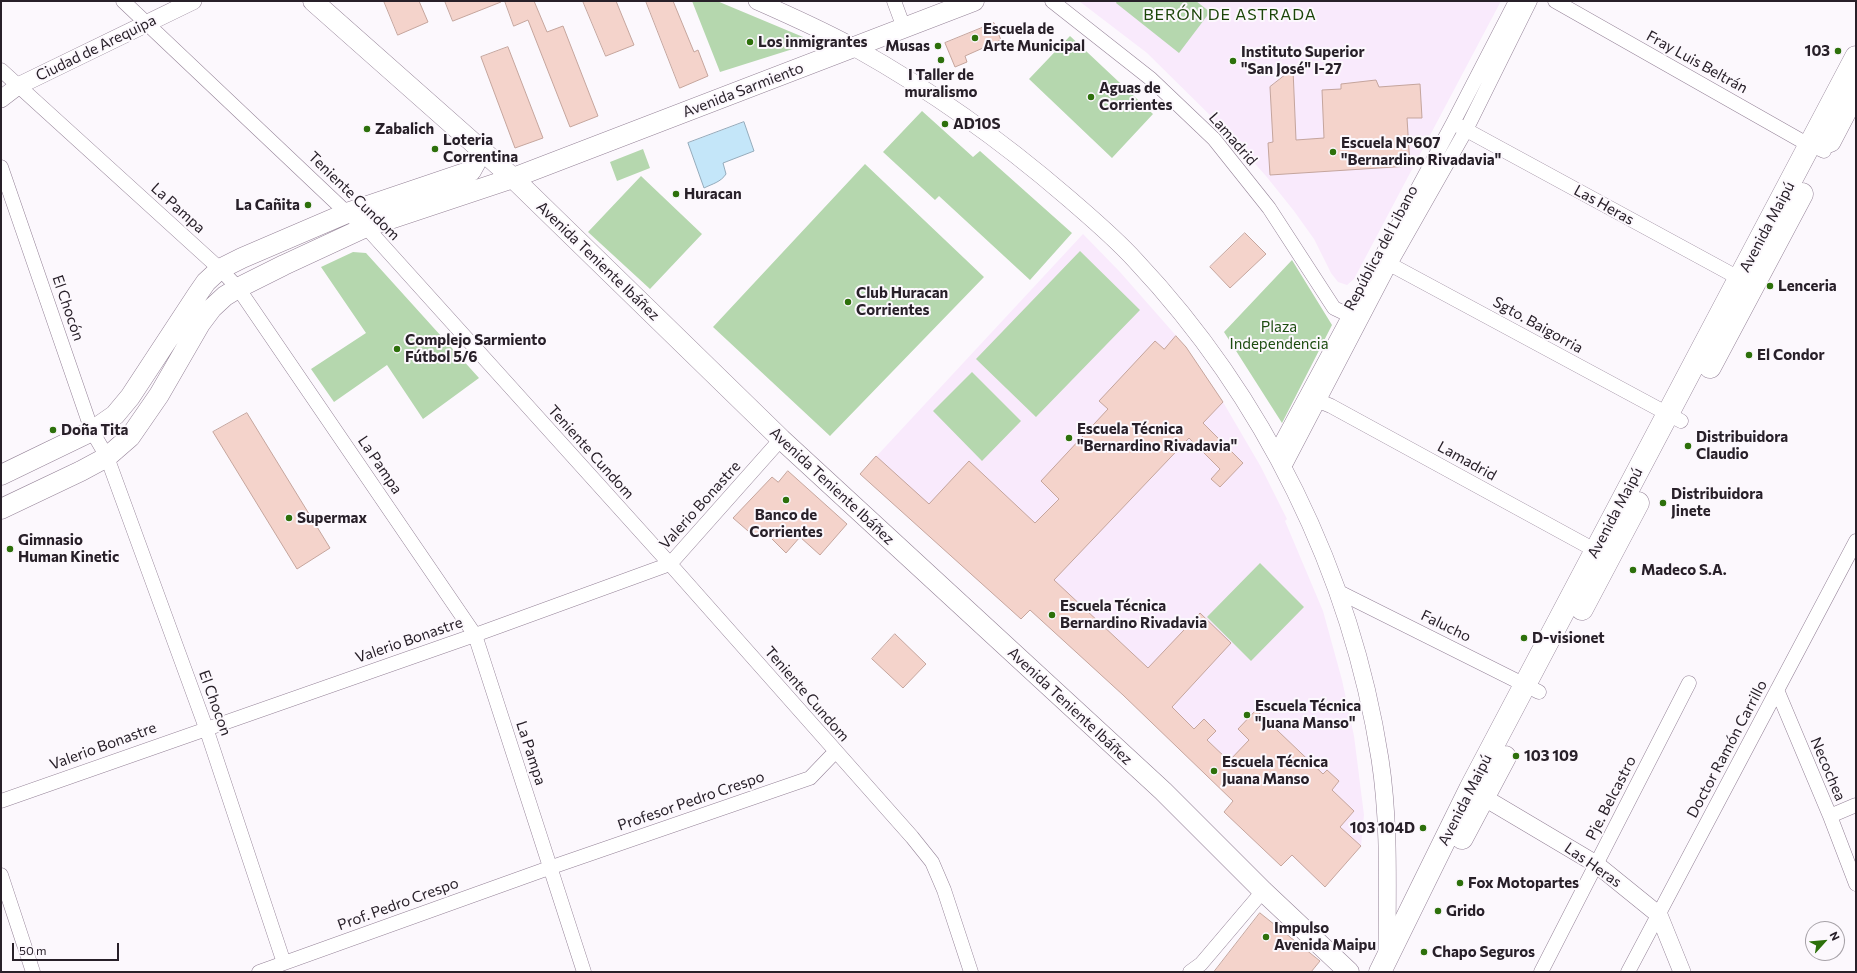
<!DOCTYPE html>
<meta charset="utf-8">
<style>
body{margin:0}
#map{position:relative;width:1857px;height:973px;overflow:hidden;background:#fcf8fd;font-family:Commissioner,sans-serif}
canvas{display:block}
.frame{position:absolute;inset:0;border:2px solid #282029;pointer-events:none}
.north{position:absolute;left:1805px;top:921px;width:40px;height:40px;box-sizing:border-box;background:#fcf8fd;border:1px solid #a7a2a8;border-radius:50%;rotate:63deg;font-size:11px;font-weight:700;line-height:16px;text-align:center;color:#282029}
.north::after{content:'';display:block;margin:auto;width:14px;height:18px;background:#2d700b;clip-path:polygon(50% 0,100% 100%,50% 72%,0 100%)}
.scale{position:absolute;left:12px;top:943px;width:107px;height:18px;box-sizing:border-box;border:2px solid #282029;border-top:0;padding-left:5px;font-size:12px;line-height:14px;white-space:nowrap;color:#282029;-webkit-text-stroke:3px #fcf8fd;paint-order:stroke}
</style>
<div id="map">
<canvas width="1857" height="973"></canvas>
<div class="frame"></div>
<div class="north">N</div>
<div class="scale">50 m</div>
</div>
<script>
const c = document.querySelector('canvas').getContext('2d');
c.lineJoin = 'round';
function fill(path, color) { c.fillStyle = color; c.fill(path, 'evenodd'); }
function trace(path, color, width, dash) { c.strokeStyle = color; c.lineWidth = width; c.lineCap = dash ? 'butt' : 'round'; c.setLineDash(dash || []); c.stroke(path); }
function write(font, color, halo, rows, align = 'center') {
  c.font = font + ' Commissioner,sans-serif'; c.lineWidth = 4; c.setLineDash([]); c.textBaseline = 'middle'; c.strokeStyle = halo; c.fillStyle = color; for (const [text, x, y, turn = 0] of rows) {
    c.save(); c.translate(x, y); c.rotate((+turn || 0) * Math.PI / 180); c.textAlign = isNaN(turn) ? turn : align; if (halo) c.strokeText(text, 0, 0); c.fillText(text, 0, 0); c.restore();
  }
}
fill(new Path2D(`
 M1079,1h422l-147,278 -7,6 -9,-3 -7,-9 -17,-34 -20,-28 -28,-35 -42,-47 -77,-76z
 M1083,234l37,38 66,75 37,55 38,65 26,52 -2,2 38,90 19,69 12,56 10,79 -3,31 -36,41 -33,-31 -11,10 -57,-54 9,-11 -110,-106 -93,-85 -9,9 -161,-145z`), '#f9eafc');
fill(new Path2D(`
 M692,1h25l98,41 -95,30z
 M1117,1h79l14,11 -31,41 -63,-50z
 M1070,36l83,78 -41,44 -83,-79z
 M922,111l51,46 7,-6 92,82 -42,47 -91,-84 -4,4 -52,-48z
 M643,149l7,19 -33,13 -7,-19z
 M865,164l119,113 -154,159 -117,-109z
 M641,176l61,58 -52,55 -62,-57z
 M1080,251l60,59 -104,107 -60,-58z
 M353,252l13,1 113,125 -56,41 -36,-54 -53,37 -23,-33 55,-36 -45,-66z
 M1292,260l40,65 -50,98 -58,-91z
 M972,372l49,49 -39,40 -49,-50z
 M1260,563l44,44 -53,54 -44,-44z`), '#b5d7ae');
const water = new Path2D(`
 M744,122l10,29 -31,12 3,11c-5,8 -14,10 -22,14l-16,-45z`);
fill(water, '#c4e6f9');
trace(water, '#95abbb', 1);
const building = new Path2D(`
 M384,1h35l9,21 -30,13z
 M445,1h56v1l-48,19z
 M505,1h29l13,31 16,-6 35,90 -28,11 -42,-107 -14,6z
 M583,1h33l18,44 -28,11z
 M646,1h27l21,51 4,-2 10,26 -28,12z
 M994,23l7,17 -36,16 2,6 -12,5 -10,-24z
 M508,47l35,91 -28,10 -34,-91z
 M1293,69l3,71 28,-2 -2,-48 19,-1v-5l35,-4 3,7 41,-3 2,34h-15l3,48 -140,9 -2,-32 5,-1 -3,-55z
 M1245,233l21,21 -36,34 -20,-21z
 M1176,336l10,11 37,55 -20,21 40,40 -23,24 -9,-8 9,-10 -31,-31 -135,142 94,88 52,-55 31,30 -59,64 22,22 10,-10 12,12 -9,9 22,21 20,-21 -11,-11 18,-19 67,64 4,-4 12,11 -7,9 22,21 -14,16 21,19 -36,41 -33,-32 -11,11 -57,-54 9,-11 -110,-106 -93,-85 -9,9 -161,-145 16,-18 53,48 40,-43 66,62 24,-24 -18,-18 67,-72 -9,-8 56,-60 9,8z
 M247,413l83,135 -33,21 -84,-137z
 M788,471l59,53 -27,31 -20,-18 -14,16 -24,-24 -7,8 -22,-19 39,-41 6,5z
 M895,634l31,30 -23,24 -31,-29z
 M1260,913l60,48 -9,11h-97z`);
fill(building, '#f4d3cb');
trace(building, '#c5a59d', 1);
const minor = new Path2D(`
 M123,1l224,212 19,14 304,337 242,273 20,25 12,28 27,82
 M894,1l10,27
 M1052,1l99,78 63,60 55,69 65,100 23,11
 M1555,1l245,139 24,11
 M1,70l219,199 18,19 237,347 109,337
 M1459,126l287,156
 M1,167l91,264 15,26 99,271 78,235
 M1382,260l299,161
 M1312,398l19,8 271,148
 M1275,454l178,-331 63,-122
 M1283,469l107,-205 76,-134 64,-129
 M1339,592l200,100
 M1777,690l53,126 26,68
 M1,801l474,-166 195,-71 111,-125
 M1830,816l26,-11
 M1,875l32,97
 M259,972l290,-104 261,-90 25,-26
 M1190,972l11,-8 62,-73
 M1541,972l148,-289
 M1628,972l228,-431`);
const tertiary = new Path2D(`
 M757,1c34,15 68,30 100,48 75,42 145,92 210,148 23,20 47,40 68,63 129,137 216,313 245,499 10,65 7,131 7,196
 M1,99l17,-13 175,-85
 M1473,791l123,73 63,51 23,57`);
const secondary = new Path2D(`
 M313,1l200,177 268,261 382,352 100,100 86,81
 M1,475l91,-44 23,-16 15,-18 67,-102 9,-13 14,-13 22,-11 105,-45 124,-42 11,-20
 M1,509l80,-38 26,-14 23,-20 29,-42 41,-71 12,-16 13,-12 13,-8 46,-23 82,-38 147,-49 461,-177`);
const primary = new Path2D(`
 M1830,141l26,-50
 M1710,367l92,-173
 M1582,609l56,-106
 M1462,838l43,-81
 M1380,972l90,-183 386,-732`);
trace(minor, '#948297', 15);
trace(tertiary, '#948297', 18);
trace(secondary, '#948297', 21);
trace(primary, '#948297', 23);
trace(minor, '#fff', 14);
trace(tertiary, '#fff', 17);
trace(secondary, '#fff', 20);
trace(primary, '#fff', 22);
for (const [x, y, r, color] of [
 [975,38,4,"#2d700b"],
 [750,42,4,"#2d700b"],
 [938,46,4,"#2d700b"],
 [1838,51,4,"#2d700b"],
 [941,60,4,"#2d700b"],
 [1233,61,4,"#2d700b"],
 [1091,97,4,"#2d700b"],
 [945,124,4,"#2d700b"],
 [367,129,4,"#2d700b"],
 [435,149,4,"#2d700b"],
 [1333,152,4,"#2d700b"],
 [676,194,4,"#2d700b"],
 [308,205,4,"#2d700b"],
 [1770,286,4,"#2d700b"],
 [848,302,4,"#2d700b"],
 [397,349,4,"#2d700b"],
 [1749,355,4,"#2d700b"],
 [53,430,4,"#2d700b"],
 [1069,438,4,"#2d700b"],
 [1688,446,4,"#2d700b"],
 [786,500,4,"#2d700b"],
 [1663,503,4,"#2d700b"],
 [289,518,4,"#2d700b"],
 [10,549,4,"#2d700b"],
 [1633,570,4,"#2d700b"],
 [1052,615,4,"#2d700b"],
 [1524,638,4,"#2d700b"],
 [1247,715,4,"#2d700b"],
 [1516,756,4,"#2d700b"],
 [1214,771,4,"#2d700b"],
 [1423,828,4,"#2d700b"],
 [1460,883,4,"#2d700b"],
 [1438,911,4,"#2d700b"],
 [1266,937,4,"#2d700b"],
 [1424,952,4,"#2d700b"]
]) { const dot = new Path2D(); dot.arc(x, y, r, 0, 2 * Math.PI); c.fillStyle = color; c.fill(dot); trace(dot, '#fcf8fd', 1.5); }
write('bold 15px', '#282029', '#fcf8fd', [
 ["Escuela de",983,29],
 ["Arte Municipal",983,46],
 ["Los inmigrantes",758,42],
 ["Musas",930,46,"right"],
 ["103",1830,51,"right"],
 ["Instituto Superior",1241,52],
 ["\"San José\" I-27",1241,69],
 ["I Taller de",941,75,"center"],
 ["muralismo",941,92,"center"],
 ["Aguas de",1099,88],
 ["Corrientes",1099,105],
 ["AD10S",953,124],
 ["Zabalich",375,129],
 ["Loteria",443,140],
 ["Correntina",443,157],
 ["Escuela Nº607",1341,143],
 ["\"Bernardino Rivadavia\"",1341,160],
 ["Huracan",684,194],
 ["La Cañita",300,205,"right"],
 ["Lenceria",1778,286],
 ["Club Huracan",856,293],
 ["Corrientes",856,310],
 ["Complejo Sarmiento",405,340],
 ["Fútbol 5/6",405,357],
 ["El Condor",1757,355],
 ["Escuela Técnica",1077,429],
 ["\"Bernardino Rivadavia\"",1077,446],
 ["Doña Tita",61,430],
 ["Distribuidora",1696,437],
 ["Claudio",1696,454],
 ["Distribuidora",1671,494],
 ["Jinete",1671,511],
 ["Banco de",786,515,"center"],
 ["Corrientes",786,532,"center"],
 ["Supermax",297,518],
 ["Gimnasio",18,540],
 ["Human Kinetic",18,557],
 ["Madeco S.A.",1641,570],
 ["Escuela Técnica",1060,606],
 ["Bernardino Rivadavia",1060,623],
 ["D-visionet",1532,638],
 ["Escuela Técnica",1255,706],
 ["\"Juana Manso\"",1255,723],
 ["103 109",1524,756],
 ["Escuela Técnica",1222,762],
 ["Juana Manso",1222,779],
 ["103 104D",1415,828,"right"],
 ["Fox Motopartes",1468,883],
 ["Grido",1446,911],
 ["Impulso",1274,928],
 ["Avenida Maipu",1274,945],
 ["Chapo Seguros",1432,952]
], 'left');
write('15px', '#282029', '#fcf8fd', [
 ["Ciudad de Arequipa",96,48,-26],
 ["Fray Luis Beltrán",1697,62,29],
 ["Avenida Sarmiento",743,90,-21],
 ["Lamadrid",1233,139,49],
 ["Teniente Cundom",354,196,44],
 ["Las Heras",1604,205,29],
 ["La Pampa",178,208,42],
 ["Avenida Maipú",1767,227,-62],
 ["República del Libano",1381,248,-62],
 ["Avenida Teniente Ibáñez",598,261,44],
 ["El Chocón",68,308,71],
 ["Sgto. Baigorria",1538,325,29],
 ["Teniente Cundom",591,452,48],
 ["Lamadrid",1467,461,29],
 ["La Pampa",380,465,56],
 ["Avenida Teniente Ibáñez",832,486,43],
 ["Valerio Bonastre",700,505,-48],
 ["Avenida Maipú",1615,513,-62],
 ["Falucho",1446,626,26],
 ["Valerio Bonastre",409,640,-19],
 ["Teniente Cundom",807,694,49],
 ["El Chocon",215,703,70],
 ["Avenida Teniente Ibáñez",1070,706,43],
 ["Valerio Bonastre",103,746,-20],
 ["Doctor Ramón Carrillo",1727,749,-62],
 ["La Pampa",531,753,72],
 ["Necochea",1828,769,67],
 ["Pje. Belcastro",1611,798,-63],
 ["Avenida Maipú",1465,800,-63],
 ["Profesor Pedro Crespo",691,801,-19],
 ["Las Heras",1593,865,35],
 ["Prof. Pedro Crespo",398,904,-20]
]);
write('15px', '#1d4c10', '#fcf8fd', [
 ["Plaza",1279,327],
 ["Independencia",1279,344]
]);
c.letterSpacing = '1px';
write('16px', '#1b4508', '#fcf8fd', [
 ["BERÓN DE ASTRADA",1230,15]
]);
c.letterSpacing = '0px';
</script>
